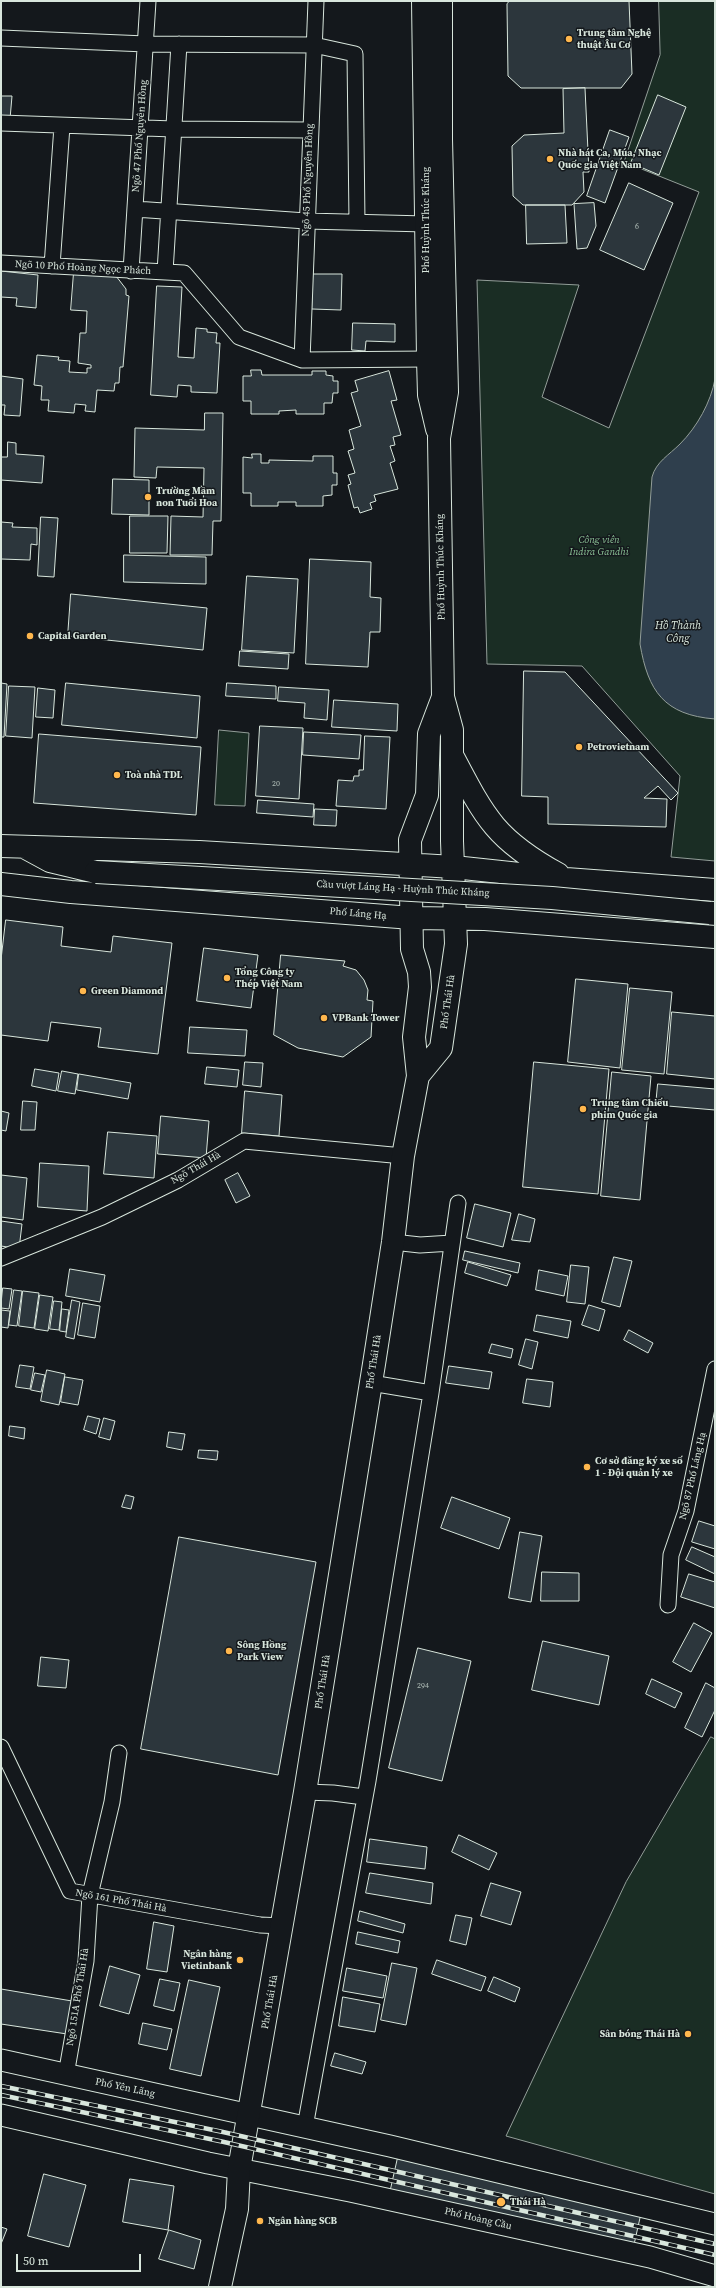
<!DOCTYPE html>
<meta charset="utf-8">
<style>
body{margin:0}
#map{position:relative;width:716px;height:2288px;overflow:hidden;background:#14181c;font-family:"Source Serif 4",serif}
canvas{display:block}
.frame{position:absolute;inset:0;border:2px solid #d8e6dc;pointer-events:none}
.scale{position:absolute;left:16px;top:2254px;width:125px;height:18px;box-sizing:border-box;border:2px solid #d8e6dc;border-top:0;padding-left:5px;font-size:12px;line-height:14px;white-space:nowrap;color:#d8e6dc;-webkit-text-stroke:3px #14181c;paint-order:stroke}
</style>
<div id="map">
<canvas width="716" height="2288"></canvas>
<div class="frame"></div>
<div class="scale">50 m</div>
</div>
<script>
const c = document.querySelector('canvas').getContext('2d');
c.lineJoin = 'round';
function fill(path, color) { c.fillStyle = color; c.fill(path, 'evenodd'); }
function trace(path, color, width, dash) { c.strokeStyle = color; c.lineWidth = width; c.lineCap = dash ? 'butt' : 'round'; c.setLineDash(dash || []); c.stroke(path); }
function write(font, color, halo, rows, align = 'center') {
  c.font = font + ' "Source Serif 4",serif'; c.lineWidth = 3; c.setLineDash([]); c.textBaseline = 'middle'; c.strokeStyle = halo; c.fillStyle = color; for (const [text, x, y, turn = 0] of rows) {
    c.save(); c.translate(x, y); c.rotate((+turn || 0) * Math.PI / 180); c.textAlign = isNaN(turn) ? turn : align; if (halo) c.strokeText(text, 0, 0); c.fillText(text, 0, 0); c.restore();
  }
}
const green = new Path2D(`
 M659,1h56v860l-44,-4 9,-81 -98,-110 -95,-2 -10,-384 102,5 -37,112 67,31 90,-236 -75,-30 36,-107z
 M219,730l30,3 -4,73 -30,-1z
 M711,1737l4,2v455l-209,-58 120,-254z`);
fill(green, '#1a2d24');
trace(green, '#939e99', 1);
const water = new Path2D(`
 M715,379v340c-51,-4 -67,-28 -75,-75l12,-167c4,-15 17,-22 28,-33 17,-17 31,-42 35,-65z`);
fill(water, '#2f3f4d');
trace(water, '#939e99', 1);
const building = new Path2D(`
 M510,1h119l3,73 -11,14h-100l-13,-12 -1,-72z
 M585,88l4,84h-6l1,20 -12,13h-49l-10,-9 -1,-50 12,-11 40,-2 -1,-44z
 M658,95l28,12 -27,68 -28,-12z
 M1,96h11l-2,23h-9z
 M610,130l19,7 -24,66 -18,-7z
 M629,183l44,20 -29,67 -44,-20z
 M594,203l2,23 -9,22 -10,1 -3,-45z
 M526,205h39l2,38 -40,1z
 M1,271l37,4 -2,33 -20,-2 1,-8 -16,-1z
 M74,272l42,4 10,13v6l3,1 -6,71h-3l-1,16h-4l-1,8 -17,-1 -2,22 -10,-1 1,-6 -11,-1 -1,9 -26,-2 1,-11h-8l1,-14 -8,-1 3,-30 22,2 -1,3 12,1 -1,11 18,1v-5h4v-3l-13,-2 2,-30h6l1,-22 -16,-1z
 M313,274h29l-1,36 -29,-1z
 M157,286l25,1 -4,70 16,1 2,-30 11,1v3l10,1 -1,10h4l-3,50 -26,-1v-6l-13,-1 -1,12 -26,-2z
 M353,323l42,1v18l-29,-1 -1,10 -13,-1z
 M251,370h10l1,5h50v-4h14v4l7,1v5h5v12h-5l-1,10h-8v11h-28v-4l-17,1v3h-28v-13h-8v-25h8z
 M389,371l8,29 -6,1 10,34 -8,2 2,8 -5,1 5,15 -5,2 8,26 -24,6 2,6 -6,2 2,6 -12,4 -2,-6 -4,1 -6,-23 3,-1 -3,-9 7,-2 -7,-22 6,-2 -5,-19 12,-4 -10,-33 7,-2 -3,-10z
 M1,376l22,3 -3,37 -16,-1 1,-10h-4z
 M205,413h18l-2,108h-8l-1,34h-42l1,-39 32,1 1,-49 -47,-1 -1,11 -22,-1 1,-49 69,2z
 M8,442l8,1v11l28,2 -2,27 -41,-3v-23h6z
 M252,454h9v9h8v-3l44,1v-5h20v17h4v12h-5v10l-9,1v10h-27v-4h-18v4h-27v-13h-8v-36l9,1z
 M113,479l36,1v35l-37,-1z
 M130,516h38l-1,37h-37z
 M41,517l17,1 -4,59 -16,-1z
 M1,522l12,1 -1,4 25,1v17l-6,-1 -1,16 -29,-1z
 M124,555l82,2v27l-82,-2z
 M310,559l61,3 -1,35 11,1 -1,34h-10l-2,35 -62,-3z
 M247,576l51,3 -4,74 -52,-3z
 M71,594l136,14 -4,42 -135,-14z
 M240,651l49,3 -1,15 -49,-3z
 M524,671l41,1 113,121 -7,7 -13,-14 -14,12 23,1 -1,28 -118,-3v-27l-26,-1z
 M1,683l6,1 -3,53h-3z
 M66,683l134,13 -3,42 -135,-13z
 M227,683l49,3v13l-50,-3z
 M9,686l26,1 -3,51 -26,-2z
 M279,687l50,3 -2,30 -23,-2 1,-15 -27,-2z
 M38,688l17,2 -2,28 -17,-1z
 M334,700l64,4 -1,27 -65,-4z
 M260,726l43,2 -4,71 -43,-3z
 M304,732l57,3 -2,24 -56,-4z
 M39,734l162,13 -5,68 -162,-12z
 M365,736l25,1 -4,72 -50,-3 2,-26 15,1 1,-5h5v-6h4z
 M258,800l56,4 -1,13 -56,-4z
 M315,809l22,1 -1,16 -22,-1z
 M6,920l57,7 -2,19 50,6 2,-16 59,7 -14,111 -60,-7 3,-19 -50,-6 -3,19 -47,-6v-75z
 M204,948l54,7 -7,53 -54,-7z
 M281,955l64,6 -2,5 13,4 8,10 4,10 -1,10 6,1 -2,36 -28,20 -45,-9 -24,-13z
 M576,979l52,5 -8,84 -52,-6z
 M630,988l42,4 -8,82 -42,-4z
 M672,1012l43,4v63l-48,-5z
 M190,1027l57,3 -2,26 -57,-3z
 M245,1062l18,1 -2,24 -18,-2z
 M534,1062l75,7 -11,125 -75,-7z
 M207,1067l32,3 -2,17 -32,-3z
 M35,1069l24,4 -3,18 -24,-5z
 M62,1071l16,3 -3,20 -17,-3z
 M612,1072l39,4 -11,124 -39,-4z
 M79,1074l52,9 -3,16 -51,-9z
 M658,1084l57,5v21l-59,-5z
 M245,1091l37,4 -3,41 -37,-3z
 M23,1101l14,1 -2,28h-14z
 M1,1111l8,2 -3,18 -5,-1z
 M161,1116l48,5 -3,37 -48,-4z
 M108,1132l49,4 -3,42 -50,-4z
 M40,1163l49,3 -2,45 -49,-4z
 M238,1173l12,23 -14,7 -11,-23z
 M1,1175l26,3 -4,42 -22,-3z
 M475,1204l36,9 -8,34 -36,-9z
 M519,1214l16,5 -5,23 -18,-2z
 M1,1221l21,3 -3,25 -18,-3z
 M465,1251l55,12 -2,10 -55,-13z
 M614,1257l18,4 -12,46 -18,-5z
 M468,1262l43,13 -4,11 -42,-13z
 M571,1265l18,2 -4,37 -18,-2z
 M70,1269l35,6 -5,27 -34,-6z
 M539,1270l29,6 -4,20 -28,-6z
 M3,1288l9,1 -3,20 -8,-1z
 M14,1290l8,1 -5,35 -8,-1z
 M23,1291l16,2 -5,35 -15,-2z
 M40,1295l13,2 -5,34 -13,-2z
 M72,1300l8,2 -6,37 -8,-2z
 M54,1301l8,1 -3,28 -9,-1z
 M83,1303l17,3 -5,32 -17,-3z
 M589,1305l16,5 -6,21 -17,-6z
 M62,1309l7,1 -3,22 -6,-1z
 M1,1310l9,1 -2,17 -7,-1z
 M537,1315l34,6 -3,17 -34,-7z
 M629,1330l24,13 -5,10 -24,-13z
 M526,1339l12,3 -6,27 -13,-4z
 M492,1344l21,5 -2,9 -22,-5z
 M20,1365l14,2 -4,22 -14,-2z
 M449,1366l43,6 -3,17 -43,-6z
 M47,1370l18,4 -6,31 -18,-4z
 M35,1373l10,2 -4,17 -10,-2z
 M65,1377l18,3 -5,25 -17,-3z
 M527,1379l26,3 -3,25 -27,-4z
 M88,1416l12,3 -4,15 -12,-4z
 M104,1418l11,3 -5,19 -11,-3z
 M10,1426l15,2 -1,11 -15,-3z
 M169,1432l16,2 -3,16 -15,-3z
 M199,1450l19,1 -1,9 -19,-2z
 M126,1495l8,2 -3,12 -9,-2z
 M452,1497l58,21 -11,31 -58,-21z
 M699,1521l16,5v23l-23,-7z
 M520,1532l22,4 -11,66 -22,-4z
 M179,1537l137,25 -38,213 -137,-26z
 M692,1547l23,10v17l-29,-14z
 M542,1572l37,1v28h-38z
 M689,1574l26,8v26l-34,-11z
 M694,1623l18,10 -21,39 -18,-10z
 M543,1641l66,15 -10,49 -67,-15z
 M418,1648l53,13 -29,120 -53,-13z
 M41,1657l28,3 -3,28 -28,-2z
 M652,1679l30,14 -7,15 -29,-14z
 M706,1683l9,5v22l-13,27 -17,-9z
 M459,1835l38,18 -8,17 -37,-18z
 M370,1839l57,8 -2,22 -58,-7z
 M370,1873l63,10 -2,21 -65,-11z
 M491,1883l30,9 -10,33 -30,-9z
 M360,1911l45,13 -2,9 -45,-12z
 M456,1915l16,3 -6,27 -16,-4z
 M154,1922l20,4 -7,46 -20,-3z
 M358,1932l42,9 -2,12 -42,-9z
 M437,1960l49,17 -5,14 -49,-17z
 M392,1963l25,5 -11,57 -25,-5z
 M110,1966l30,9 -11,39 -29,-8z
 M347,1968l40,8 -4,22 -40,-7z
 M494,1977l26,11 -5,14 -27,-11z
 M160,1979l20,4 -6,28 -20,-5z
 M189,1980l31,7 -19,89 -31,-7z
 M1,1989l71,12 -5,33 -66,-10z
 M343,1997l37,7 -5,28 -36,-6z
 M143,2023l29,6 -5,21 -28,-6z
 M335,2053l31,9 -4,12 -31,-8z
 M401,2144l243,56 -13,58 -243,-56z
 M44,2174l42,11 -17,62 -41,-11z
 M130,2179l44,7 -6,44 -45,-8z
 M1,2227l6,2 -6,15z
 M169,2230l32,10 -7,29 -35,-10z`);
fill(building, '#2c363c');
trace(building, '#d8e6dc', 1);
const street = new Path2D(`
 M1,38l145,6 168,1 41,9 2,168
 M1,123l173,6 135,1
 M135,209l171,12 120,3
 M1,263l183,10 55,64 63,23 126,-1
 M52,266l10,-140
 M131,271l17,-270
 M165,272l14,-228
 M302,360l14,-359
 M393,1242l27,3 32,-2
 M1,1258l101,-41 76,-37 66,-39 159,15
 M371,1383l60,10
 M668,1605l3,-50 15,-44 29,-142
 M1,1747l69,144 190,34 23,1
 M305,1792l28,1 31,4
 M66,2075l20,-114 4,-66 22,-93 7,-49
 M305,2127l63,-346 63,-388 27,-190`);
const secondary = new Path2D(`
 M1,2060l389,86 325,78
 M1,2115l207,48 142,28 300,66 65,19`);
const primary = new Path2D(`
 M423,1l5,358 1,36 8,34
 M453,757c32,61 43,83 105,117
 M1,846l198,6 255,15 112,12 149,11
 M26,848l24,13 46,11
 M1,884l70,8 341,26 73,1 230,18
 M418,1076l23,-28 15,-104 -4,-103v-111l-9,-33 -4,-259 8,-46 -6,-253v-138
 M220,2287l17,-78 2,-40 66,-377 69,-428 19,-122 10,-86 15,-80 -4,-39 6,-50 -1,-15 -7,-23 -2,-109 17,-45 2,-61 14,-37`);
trace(street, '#d8e6dc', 17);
trace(secondary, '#d8e6dc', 23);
trace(primary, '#d8e6dc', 24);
trace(street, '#14181c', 15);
trace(secondary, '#14181c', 21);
trace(primary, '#14181c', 22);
const rail = new Path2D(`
 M1,2086l222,46 492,112
 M1,2095l223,47 491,113`);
trace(rail, '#d8e6dc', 4.5);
trace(rail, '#14181c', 3, [9]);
const primaryBridge = new Path2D(`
 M96,872l456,26 158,15`);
trace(primaryBridge, '#d8e6dc', 24, []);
trace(primaryBridge, '#14181c', 22);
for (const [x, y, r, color] of [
 [569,39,4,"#ffb74d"],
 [550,159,4,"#ffb74d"],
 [148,497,4,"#ffb74d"],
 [30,636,4,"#ffb74d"],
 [579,747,4,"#ffb74d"],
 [117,775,4,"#ffb74d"],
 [227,978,4,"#ffb74d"],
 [83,991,4,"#ffb74d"],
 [324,1018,4,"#ffb74d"],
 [583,1109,4,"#ffb74d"],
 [587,1467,4,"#ffb74d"],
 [229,1651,4,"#ffb74d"],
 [240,1960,4,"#ffb74d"],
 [688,2034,4,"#ffb74d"],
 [501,2202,5,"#ffb74d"],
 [260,2221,4,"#ffb74d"]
]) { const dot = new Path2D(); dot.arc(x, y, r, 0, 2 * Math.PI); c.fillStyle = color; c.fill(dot); trace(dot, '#14181c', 1.5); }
write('8px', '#adbab4', null, [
 ["6",637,227],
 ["20",276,784],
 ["294",423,1686]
]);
write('bold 10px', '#d8e6dc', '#14181c', [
 ["Trung tâm Nghệ",577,33],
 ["thuật Âu Cơ",577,45],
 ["Nhà hát Ca, Múa, Nhạc",558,153],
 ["Quốc gia Việt Nam",558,165],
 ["Trường Mầm",156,491],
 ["non Tuổi Hoa",156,503],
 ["Capital Garden",38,636],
 ["Petrovietnam",587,747],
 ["Toà nhà TDL",125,775],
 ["Tổng Công ty",235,972],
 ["Thép Việt Nam",235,984],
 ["Green Diamond",91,991],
 ["VPBank Tower",332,1018],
 ["Trung tâm Chiếu",591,1103],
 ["phim Quốc gia",591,1115],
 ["Cơ sở đăng ký xe số",595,1461],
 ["1 - Đội quản lý xe",595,1473],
 ["Sông Hồng",237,1645],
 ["Park View",237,1657],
 ["Ngân hàng",232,1954,"right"],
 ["Vietinbank",232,1966,"right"],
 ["Sân bóng Thái Hà",680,2034,"right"],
 ["Thái Hà",510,2202],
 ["Ngân hàng SCB",268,2221]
], 'left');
write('10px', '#d8e6dc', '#14181c', [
 ["Ngõ 47 Phố Nguyên Hồng",140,136,-86],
 ["Ngõ 45 Phố Nguyên Hồng",308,180,-88],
 ["Phố Huỳnh Thúc Kháng",426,220,-90],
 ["Ngõ 10 Phố Hoàng Ngọc Phách",83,268,3],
 ["Phố Huỳnh Thúc Kháng",441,567,-91],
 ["Cầu vượt Láng Hạ - Huỳnh Thúc Kháng",403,889,3],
 ["Phố Láng Hạ",358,914,5],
 ["Phố Thái Hà",448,1002,-82],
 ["Ngõ Thái Hà",196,1168,-30],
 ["Phố Thái Hà",374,1362,-81],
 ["Ngõ 87 Phố Láng Hạ",693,1476,-77],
 ["Phố Thái Hà",323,1682,-81],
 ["Ngõ 161 Phố Thái Hà",121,1901,10],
 ["Ngõ 151A Phố Thái Hà",78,1997,-81],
 ["Phố Thái Hà",270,2002,-80],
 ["Phố Yên Lãng",125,2088,12],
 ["Phố Hoàng Cầu",478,2219,13]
]);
write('italic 10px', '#8ac095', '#14181c', [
 ["Công viên",599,540],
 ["Indira Gandhi",599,552]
]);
write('italic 11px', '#d8e6dc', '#14181c', [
 ["Hồ Thành",678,626],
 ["Công",678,639]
]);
</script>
